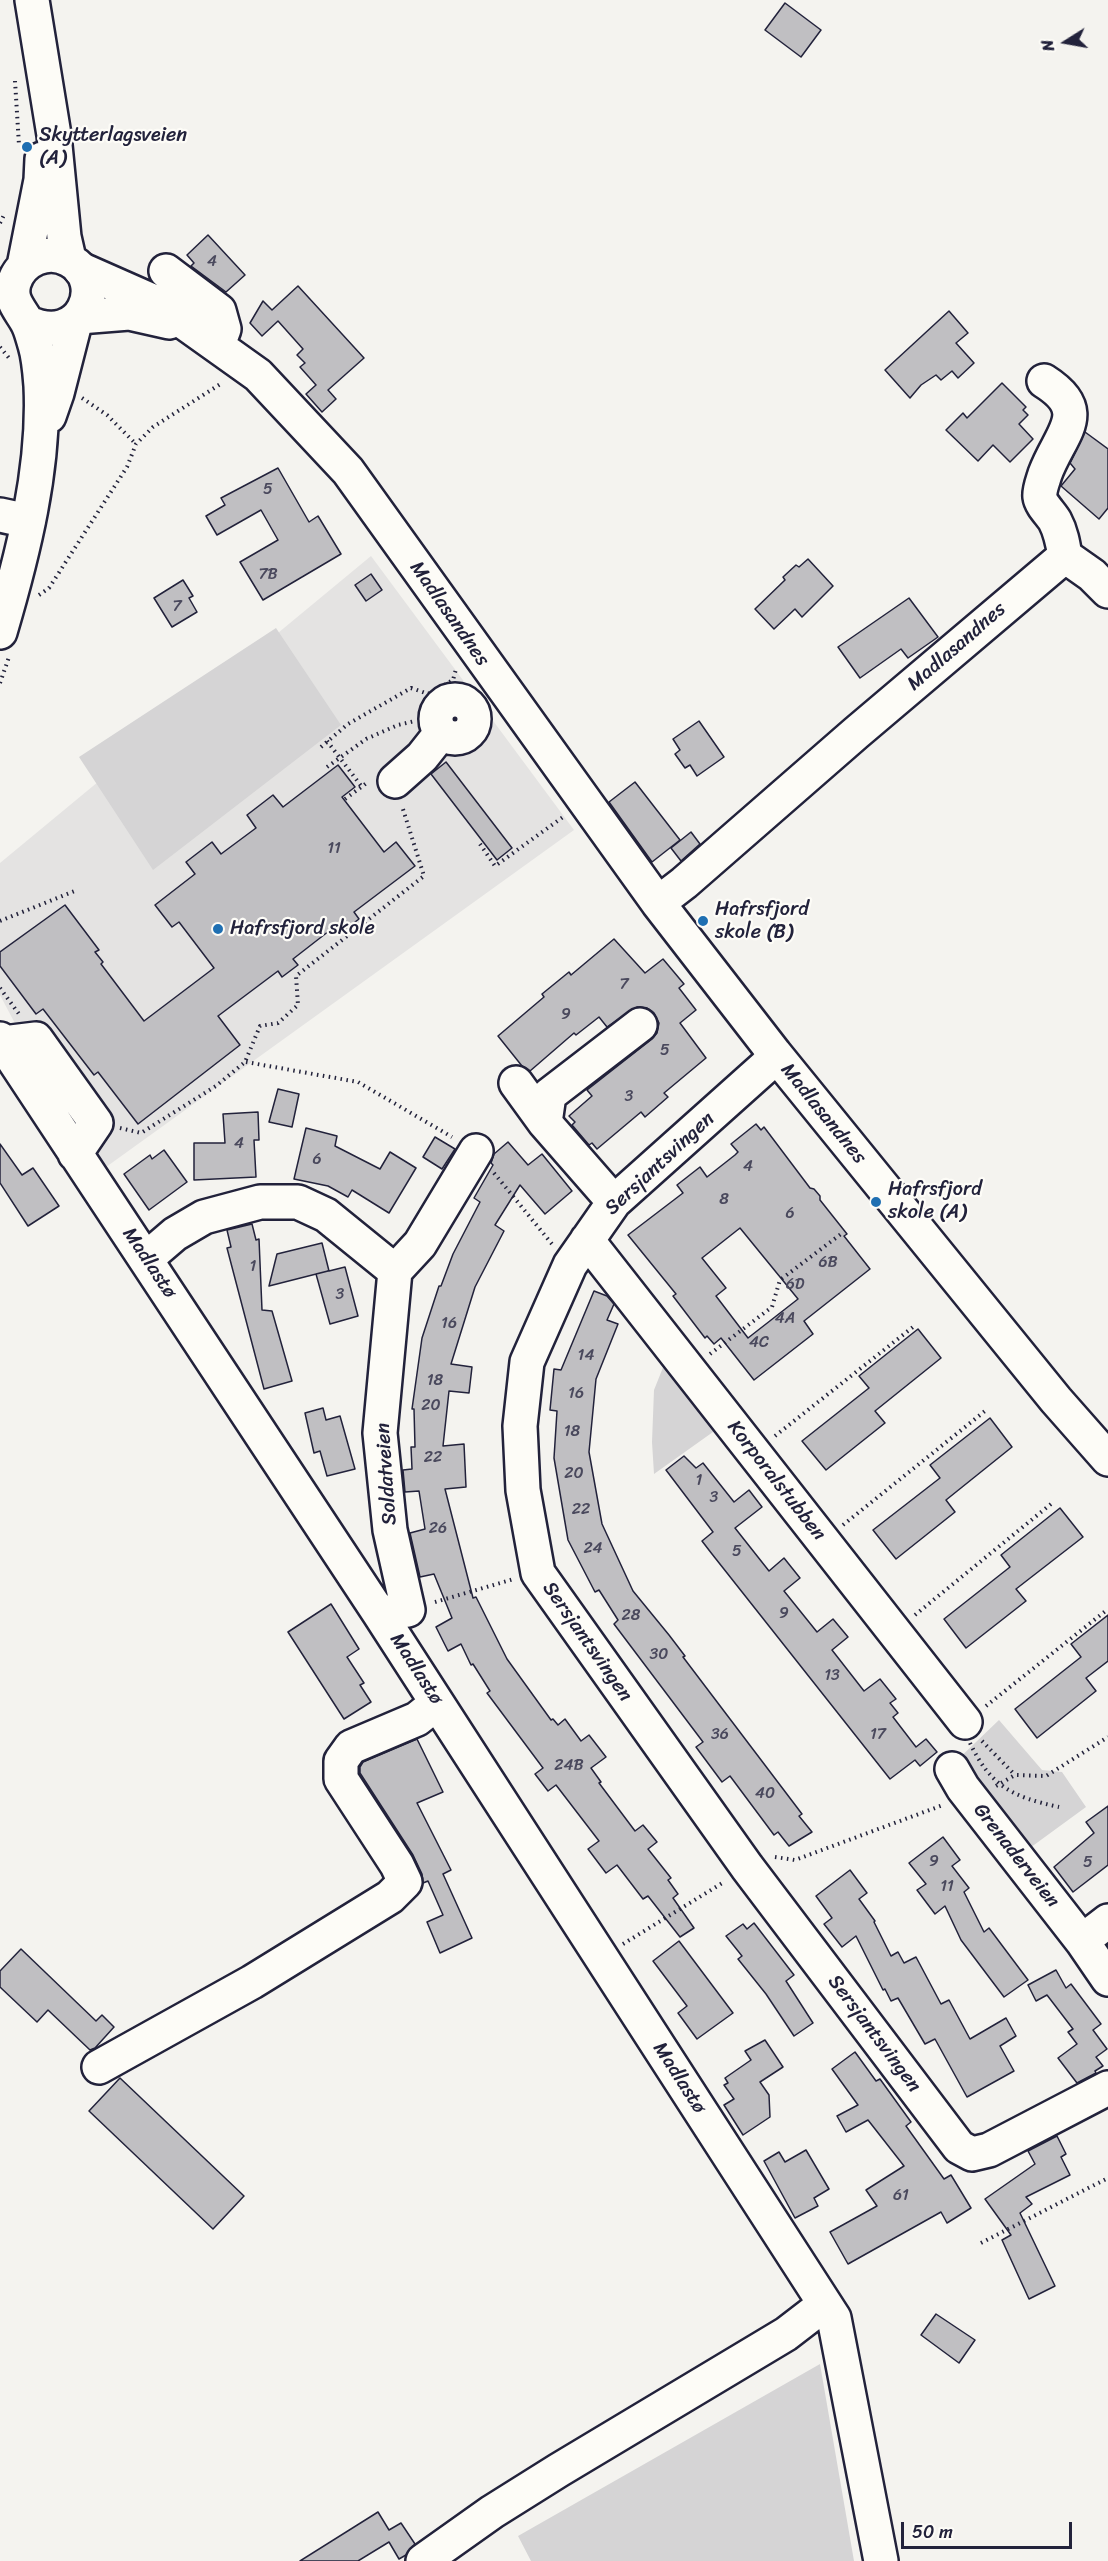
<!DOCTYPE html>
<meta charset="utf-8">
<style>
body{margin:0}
#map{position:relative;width:1108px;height:2561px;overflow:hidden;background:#f4f3ef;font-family:Sriracha,sans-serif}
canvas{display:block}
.north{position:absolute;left:1036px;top:12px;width:60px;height:60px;-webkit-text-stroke:4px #fdfcf7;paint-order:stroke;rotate:259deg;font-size:16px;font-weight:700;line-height:24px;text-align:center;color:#22223b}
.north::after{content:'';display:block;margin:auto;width:21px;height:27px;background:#22223b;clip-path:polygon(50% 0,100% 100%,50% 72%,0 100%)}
.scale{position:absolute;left:901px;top:2522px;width:171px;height:27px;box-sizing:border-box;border:3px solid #22223b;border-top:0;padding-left:8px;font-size:18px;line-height:21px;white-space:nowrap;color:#22223b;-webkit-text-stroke:4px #fdfcf7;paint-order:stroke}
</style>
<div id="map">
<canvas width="1108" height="2561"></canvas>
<div class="north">N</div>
<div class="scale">50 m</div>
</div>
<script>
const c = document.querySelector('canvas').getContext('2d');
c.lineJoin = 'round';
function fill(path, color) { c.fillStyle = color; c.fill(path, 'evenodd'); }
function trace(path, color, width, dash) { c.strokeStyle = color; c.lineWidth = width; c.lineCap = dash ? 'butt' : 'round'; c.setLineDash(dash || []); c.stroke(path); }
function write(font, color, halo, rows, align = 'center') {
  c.font = font + ' Sriracha,sans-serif'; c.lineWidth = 4.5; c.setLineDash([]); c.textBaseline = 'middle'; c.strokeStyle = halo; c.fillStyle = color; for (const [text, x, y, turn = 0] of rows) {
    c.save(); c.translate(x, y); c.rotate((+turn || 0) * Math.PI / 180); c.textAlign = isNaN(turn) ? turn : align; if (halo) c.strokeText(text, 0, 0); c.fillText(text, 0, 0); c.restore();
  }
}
fill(new Path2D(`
 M371,556l203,274 -479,345 -95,-180v-132z`), '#e4e3e2');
fill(new Path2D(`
 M276,628l65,97 -188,145 -74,-113z
 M666,1360l54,67 -66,47 -2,-32 2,-52z
 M999,1720l43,50 20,2 24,35 -63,46 -71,-88z
 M820,2364l34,197h-323l-13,-25z`), '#d5d4d5');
const building = new Path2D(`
 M785,3l36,27 -20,27 -36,-27z
 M208,235l37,40 -19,17 -35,-26 3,-3 -7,-8z
 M298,286l66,72 -36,32 8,9 -14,13 -16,-18 10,-9 -16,-18 5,-4 -8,-8 6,-6 -25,-28 -16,15 -12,-13 13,-22 9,9z
 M949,311l19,22 -12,10 18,20 -16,15 -6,-7 -11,9 -5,-5 -15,10 -11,13 -25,-28z
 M1002,383l24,24 -3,3 5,5 -9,9 14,15 -23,23 -17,-17 -15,16 -32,-31 17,-17 4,5z
 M1085,432l23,17v59l-9,11 -38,-33 14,-17 -5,-6z
 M278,468l31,54 9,-6 23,38 -78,46 -23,-38 38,-22 -17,-30 -44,25 -11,-19 19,-11 -4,-7z
 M808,559l25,27 -31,31 -7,-8 -21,20 -19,-20 30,-29 -2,-3 13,-12 3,2z
 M371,574l11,16 -16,11 -11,-16z
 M183,580l10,16 -4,2 8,14 -25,15 -18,-29z
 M909,598l29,39 -30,21 -7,-9 -41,29 -22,-31z
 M699,721l25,36 -27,19 -7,-11 -5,3 -10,-14 5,-4 -7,-11z
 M446,762l66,86 -15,12 -66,-86z
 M338,765l17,22 -13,10 42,55 12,-10 19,24 -61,46 5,7 -16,12 -5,-7 -45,35 5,6 -16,12 -4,-6 -60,45 22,29 -102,79 -40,-52 -4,3 -51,-66 -7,5 -36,-48v-14l65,-47 34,45 -4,2 8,10 -2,2 43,57 70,-53 -35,-46 -7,5 -17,-22 40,-31 -9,-12 26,-20 9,12 35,-26 -9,-13 26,-20 10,12z
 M635,782l45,58 -28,22 -43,-60z
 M691,832l9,12 -19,17 -10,-13z
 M614,939l31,34 18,-14 21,25 -5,4 17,22 -16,13 26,35 -42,35 4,4 -23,20 -4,-5 -44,37 -5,-6 -3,2 -17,-20 3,-3 -6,-6 23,-20 -5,-6 65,-51 5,-6 2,-10 -5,-10 -7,-5 -10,-1 -30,20 -8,-10 -23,18 -2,-2 -44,38 -8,-5 -24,-30 46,-39 -2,-3 27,-22 2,3z
 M278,1089l21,5 -7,33 -23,-5z
 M258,1112l1,28h-5l2,37 -62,3v-37h31l-2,-29z
 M756,1124l5,6 3,-3 46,61 4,1 6,7v4l27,34 -3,2 26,33 -66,52 9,13 -59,46 -33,-42 -7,6 -7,-8 -2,2 -32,-42 3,-2 -48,-59 55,-42 -6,-8 23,-18 7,10 28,-22 3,-3 -7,-8zM740,1228l58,71 -50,39 -32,-42 10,-8 -24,-30z
 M306,1128l31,8 -2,10 45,23 10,-17 26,16 -27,45 -37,-23 -4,7 -20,-11 -34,-7z
 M435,1137l20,12 -13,20 -19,-12z
 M508,1142l20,23 14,-11 30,37 -27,23 -25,-29 -25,40 9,6 -29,56 -24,77 21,3 -3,26 -20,-2 -6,55 21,-2 2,43 -21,2 28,109 3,-1 31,62 44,61 2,-1 5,6 7,-6 16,22 8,-6 17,22 -15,11 10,14 -2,1 36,48 8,-6 14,17 -9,7 23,29 -3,2 10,14 -5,4 21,30 -14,9 -32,-41 -5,3 -26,-34 -11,8 -18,-24 11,-8 -43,-56 -8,6 -13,-17 8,-6 -56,-75 3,-2 -17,-27 -2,1 -10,-21 -13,7 -12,-24 16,-9 -18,-44 -14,3 -10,-44 15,-4 -6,-38 -14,1 -2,-22 9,-1 -1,-22h4l-1,-38h-2l10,-71 17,-52h2l12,-32 27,-52 -6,-4 19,-33 -2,-2 3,-9z
 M0,1144l22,31 11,-7 26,38 -31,20 -28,-43z
 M164,1150l23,32 -38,28 -25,-36 26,-19 2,4z
 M252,1224l4,16 3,-1 3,71 10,1 20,70 -28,8 -37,-141 4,-1 -4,-17z
 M322,1243l7,28 16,-4 13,49 -28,8 -14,-50 12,-3 -59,15 8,-32z
 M594,1291l13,5 7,8 -7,16 11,4 -22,55 -7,73 13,72 31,67 36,44 16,21 -2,1 119,157 -3,2 13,16 -23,14 -11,-14 -4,3 -44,-59 -8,6 -26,-35 7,-5 -89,-118 4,-4 -19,-30 -4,2 -27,-52 -14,-82 3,-47 -7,-1 4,-41 7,1z
 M918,1329l23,29 -66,53 10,12 -59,47 -24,-29 67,-53 -10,-12z
 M323,1408l3,12 14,-4 15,53 -28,7 -7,-25 -6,2 -9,-40z
 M990,1418l22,29 -66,53 9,12 -59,47 -23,-29 67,-52 -10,-13z
 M684,1456l12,12 7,-5 31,39 15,-12 13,17 -27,21 34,43 15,-13 16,20 -16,13 33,41 16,-13 15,18 -16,13 32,41 16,-12 16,20 -6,4 8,10 -5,4 23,30 10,-8 11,13 -17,14 -5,-6 -25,19 -178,-225 -10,-13 11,-9 -47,-62z
 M1060,1508l23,29 -67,52 10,12 -60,47 -22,-29 66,-52 -9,-12z
 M331,1604l28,45 -12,8 17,26 -4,2 11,17 -27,17 -56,-87z
 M1108,1615v46l-22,17 10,13 -59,47 -22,-29 66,-52 -10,-13z
 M417,1739l26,53 -26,11 34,67 -8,4 29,64 -32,15 -13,-31 16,-7 -15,-34 -5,2 -1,-9 -9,-19 -53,-82v-6l3,-5z
 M1108,1806v59l-35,27 -19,-25 40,-34 -8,-11z
 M943,1837l17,23 -8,6 17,22 -5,4 20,40 5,-4 39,52 -24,17 -43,-57 -16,-34 -10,8 -18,-24 9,-6 -17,-21z
 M850,1870l17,23 -8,6 16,22 -1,1 17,34 7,-4 6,11 12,-6 25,47 8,-4 21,39 36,-21 10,18 -16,10 14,25 -47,26 -32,-58 -10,5 -27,-46 -7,3 -6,-12 -2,1 -27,-54 -14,11 -18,-23 8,-6 -16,-22z
 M754,1923l40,52 -8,6 27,42 -19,13 -28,-42 -28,-35 4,-3 -16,-20 17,-12 4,5z
 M679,1941l54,72 -36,26 -19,-26 9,-7 -34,-45z
 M21,1949l75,72 6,-6 12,12 -19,21 -5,2 -42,-40 -11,12 -37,-35v-16z
 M1056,1970l10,18 5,-4 30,40 -8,6 14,19 -11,8 7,9 -8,5 1,2 -19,10 -19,-25 19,-14 -9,-12 5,-3 -26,-34 -11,6 -8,-16z
 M765,2040l18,27 -23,15 9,13 1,22 -27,18 -19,-30 10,-6 -10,-14 4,-2 -3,-5 26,-18 -6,-9z
 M855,2052l21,29 4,-2 31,43 -5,4 38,53 7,-4 20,33 -24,15 -6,-11 -93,52 -18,-32 47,-26 -11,-16 38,-24 -36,-46 -22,12 -9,-16 21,-11 -26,-36z
 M120,2078l124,118 -31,33 -124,-118z
 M1057,2136l9,18 -5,3 9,18 -44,22 6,7 -12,9 35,73 -26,13 -27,-59 9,-5 -26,-36 50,-35 -7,-13z
 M806,2150l23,39 -15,9 4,8 -23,12 -31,-57 15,-9 6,10z
 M936,2314l39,26 -16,23 -38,-28z
 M378,2512l11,18 12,-7 14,21 -9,11 -7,4 -10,-17 -31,19h-58z`);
fill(building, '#c0bfc2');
trace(building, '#22223b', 1.5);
const minor = new Path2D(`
 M80,269l77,34 101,72 90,96 310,432 117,151 281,346 52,59
 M166,271l53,40 5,18 -6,16
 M79,317l50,-4 40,9
 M0,515l28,6
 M1065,556l27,19 16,16
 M436 719a19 19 0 1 1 38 0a19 19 0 1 1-38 0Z
 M395,781l27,-24 19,-24
 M658,903l26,-20 172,-150 209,-177c-2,-12 -4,-24 -10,-35 -4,-7 -14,-16 -15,-24 -1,-7 3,-16 5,-23 15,-41 48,-62 -1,-93
 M0,1039l379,574 455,705 47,243
 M3,1043l33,-4 60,84 -21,31
 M775,1054l-9,12 -152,136 -44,63 -43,97 -7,64 3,64 15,83 209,294 212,280 13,7 17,-4 119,-62
 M516,1083l29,40
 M614,1202l-69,-79 4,-28 91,-70
 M587,1240l378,482
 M147,1258l28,-24 29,-17 56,-15h38l28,13 69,56 -15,162 10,97 18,80 -29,3
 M395,1271l25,-27 56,-93
 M952,1769l11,19 119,153 26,38
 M1082,1941l26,-20
 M99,2067l153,-85 138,-85 15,-15 -8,-17 -56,-86v-18l10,-14 66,-28 20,-16
 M423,2561l69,-49 67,-42 227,-136 39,-30`);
const major = new Path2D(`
 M32,0l22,135 10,102 5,22
 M24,266l17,-86 1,-21
 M49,416l8,-23 19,-74
 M0,632c23,-78 45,-164 41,-246 -1,-13 -2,-28 -6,-41 -2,-7 -4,-15 -7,-21 -7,-14 -19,-23 -14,-41 7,-23 34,-35 55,-23 40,21 13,89 -42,62`);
trace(minor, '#22223b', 38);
trace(major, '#22223b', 38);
trace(new Path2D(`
 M15,81l4,64
 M0,223l5,-10
 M0,347l9,11
 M82,398l25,17 29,29
 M39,595l10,-7 78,-121 9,-23 17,-17 69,-44
 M0,683l9,-26
 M424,711l4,-17 25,-14 3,-11
 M327,741l35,46
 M321,747l27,-23 63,-36 17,6
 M327,767l39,-28 32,-14 17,-4
 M345,799l23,-17
 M480,844l15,22 68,-49
 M0,921l77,-31
 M0,988l19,26
 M246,1062l112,20 94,55
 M120,1128l21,5 75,-47 29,-24 15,-36 18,-3 20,-18 -2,-29 128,-100 -22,-70
 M494,1173l58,71
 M710,1354l62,-47 8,-27 61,-46
 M775,1436l138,-109
 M843,1525l142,-114
 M435,1602l79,-23
 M915,1615l136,-111
 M986,1706l122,-97
 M982,1741l33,34
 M996,1786l19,-11 31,1 62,-39
 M775,1857l20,3 148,-55
 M623,1944l101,-62
 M981,2243l127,-65`), '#22223b', 4, [1.5, 4.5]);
trace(minor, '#fdfcf7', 33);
trace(major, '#fdfcf7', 33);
trace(new Path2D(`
 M970,1743c21,44 43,54 89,64`), '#22223b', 4, [1.5, 4.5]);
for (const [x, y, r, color] of [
 [27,147,6,"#1f6fb2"],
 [703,921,6,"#1f6fb2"],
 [218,929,6,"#1f6fb2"],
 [876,1202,6,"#1f6fb2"]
]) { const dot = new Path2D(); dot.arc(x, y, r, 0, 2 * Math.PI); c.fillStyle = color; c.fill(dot); trace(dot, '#fdfcf7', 2); }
write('16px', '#4a495d', null, [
 ["4",212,262],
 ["5",268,490],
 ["7B",268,575],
 ["7",177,607],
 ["11",334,849],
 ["7",624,985],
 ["9",566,1015],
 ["5",665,1051],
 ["3",629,1097],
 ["4",239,1144],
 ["6",317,1160],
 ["4",748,1167],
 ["8",724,1200],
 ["6",790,1214],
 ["6B",828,1263],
 ["1",253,1267],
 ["6D",795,1285],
 ["3",340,1295],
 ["4A",785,1319],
 ["16",449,1324],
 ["4C",759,1343],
 ["14",586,1356],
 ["18",435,1381],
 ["16",576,1394],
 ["20",431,1406],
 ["18",572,1432],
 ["22",433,1458],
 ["20",574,1474],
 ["1",699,1481],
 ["3",714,1498],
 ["22",581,1510],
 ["26",438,1529],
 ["24",593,1549],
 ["5",737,1552],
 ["9",784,1614],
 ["28",631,1616],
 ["30",659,1655],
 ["13",832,1676],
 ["36",720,1735],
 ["17",878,1735],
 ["24B",569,1766],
 ["40",765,1794],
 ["9",934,1862],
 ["5",1088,1863],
 ["11",947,1887],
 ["61",901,2196]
]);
write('20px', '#22223b', '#fdfcf7', [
 ["Skytterlagsveien",39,136],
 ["(A)",39,159],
 ["Hafrsfjord",715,910],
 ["skole (B)",715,933],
 ["Hafrsfjord skole",230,929],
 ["Hafrsfjord",888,1190],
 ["skole (A)",888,1213]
], 'left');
write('20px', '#22223b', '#fdfcf7', [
 ["Madlasandnes",449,614,55],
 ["Madlasandnes",957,647,-41],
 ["Madlasandnes",823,1114,51],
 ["Sersjantsvingen",660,1164,-43],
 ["Madlastø",149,1263,56],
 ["Soldatveien",387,1474,-94],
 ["Korporalstubben",776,1481,52],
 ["Sersjantsvingen",587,1642,55],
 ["Madlastø",416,1669,57],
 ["Grenaderveien",1016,1856,52],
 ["Sersjantsvingen",874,2034,53],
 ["Madlastø",679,2078,57]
]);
</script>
